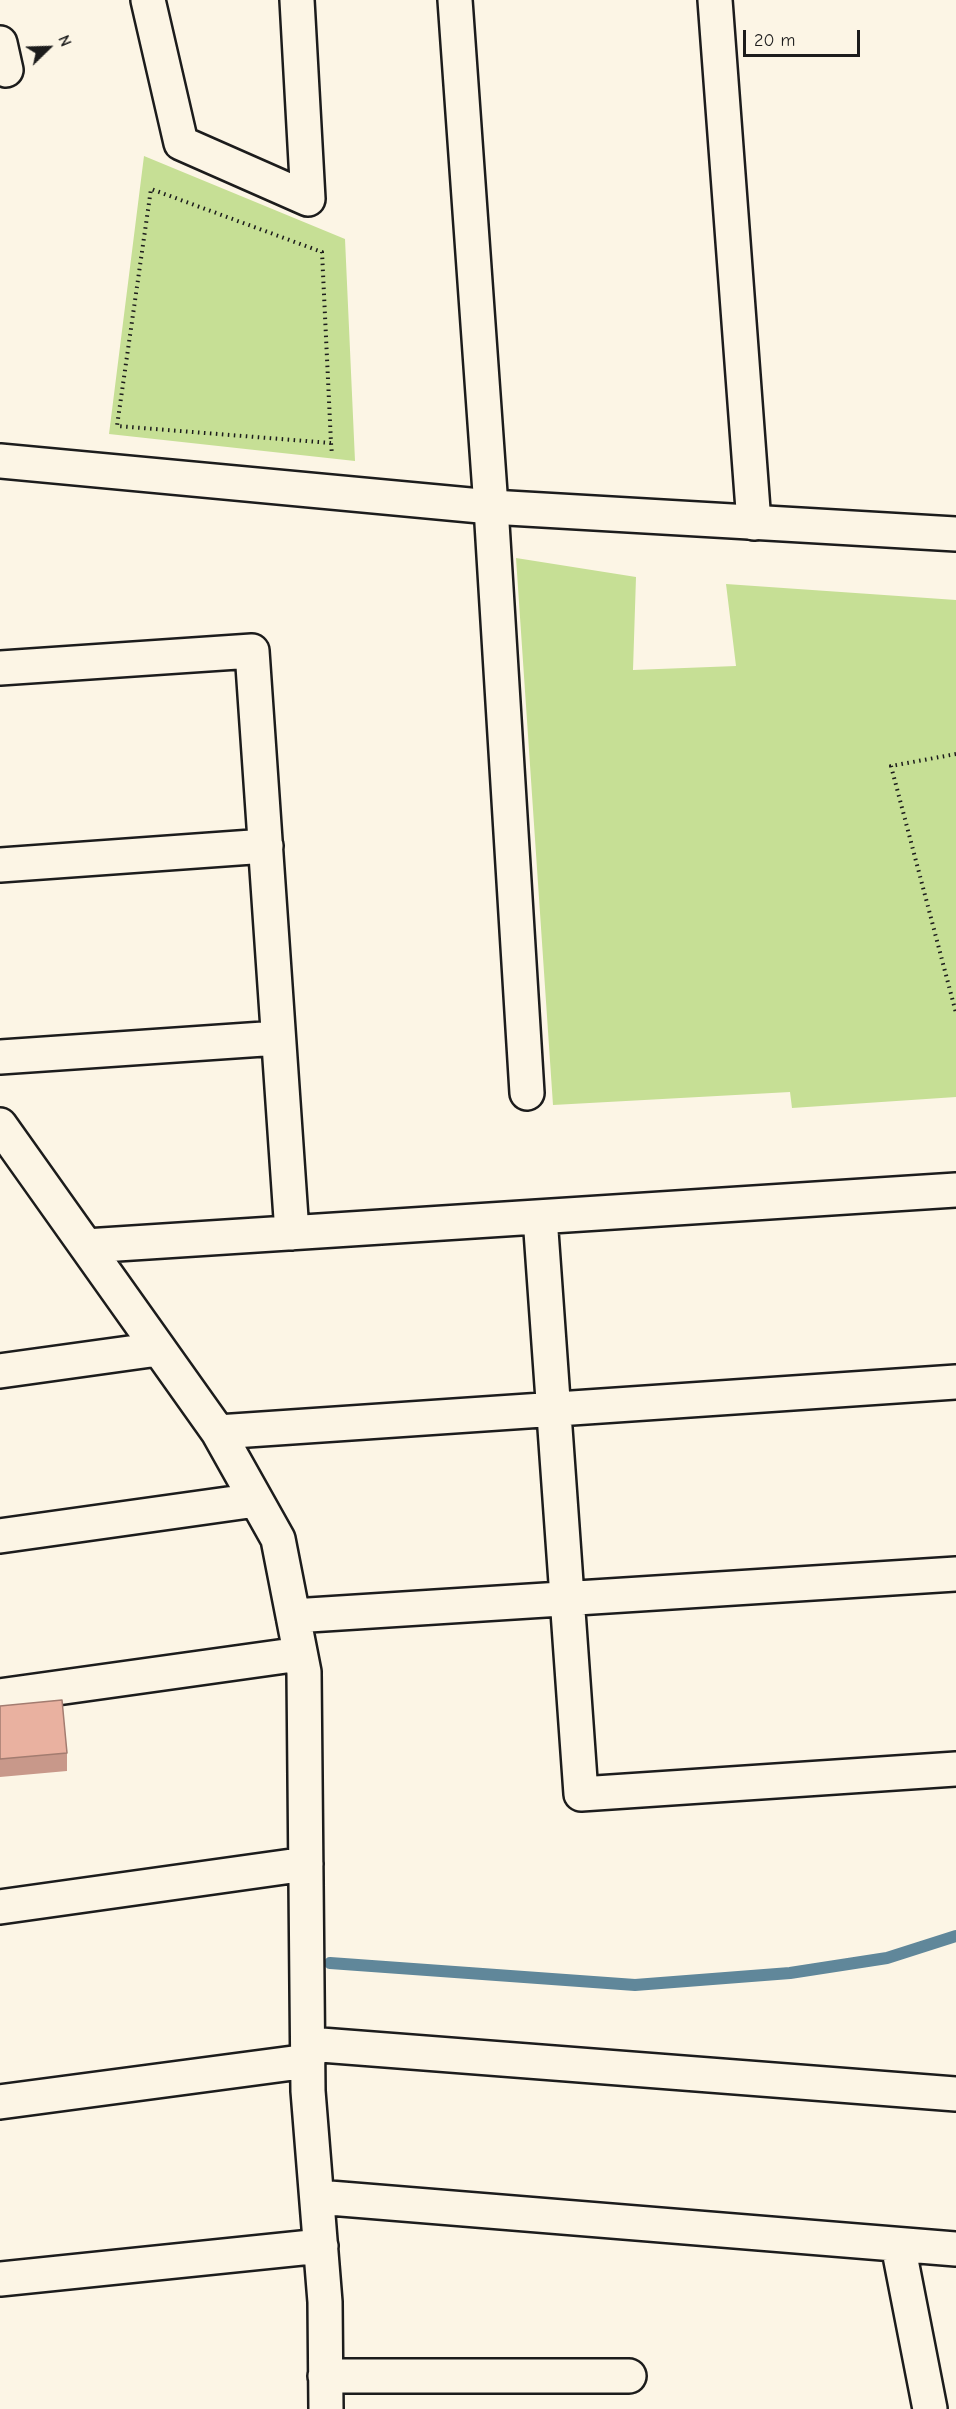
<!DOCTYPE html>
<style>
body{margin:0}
#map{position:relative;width:956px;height:2409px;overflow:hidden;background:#fcf5e5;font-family:"Comic Neue",sans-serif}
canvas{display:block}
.north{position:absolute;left:18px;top:18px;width:60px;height:60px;-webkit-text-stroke:4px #fcf5e5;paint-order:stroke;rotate:67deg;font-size:16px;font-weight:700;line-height:24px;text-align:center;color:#1c1c1c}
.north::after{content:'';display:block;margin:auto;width:21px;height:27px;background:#1c1c1c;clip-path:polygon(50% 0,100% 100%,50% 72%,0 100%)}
.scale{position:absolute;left:743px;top:30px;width:117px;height:27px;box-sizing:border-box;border:3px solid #1c1c1c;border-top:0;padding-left:8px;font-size:18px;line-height:21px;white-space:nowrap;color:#1c1c1c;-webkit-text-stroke:4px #fcf5e5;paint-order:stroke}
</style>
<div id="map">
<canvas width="956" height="2409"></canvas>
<div class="north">N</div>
<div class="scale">20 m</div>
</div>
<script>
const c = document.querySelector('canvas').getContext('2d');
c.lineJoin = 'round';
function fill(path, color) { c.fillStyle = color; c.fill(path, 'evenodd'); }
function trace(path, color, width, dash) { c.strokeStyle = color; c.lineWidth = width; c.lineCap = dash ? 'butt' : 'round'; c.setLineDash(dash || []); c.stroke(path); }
fill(new Path2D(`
 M144,156l201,83 10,222 -246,-27z
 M516,558l120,19 -3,93 103,-4 -10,-82 230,16v497l-164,11 -2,-16 -237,13z`), '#c6df95');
trace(new Path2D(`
 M330,1963l305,22 155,-12 97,-15 69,-22`), '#60879a', 12);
const minor = new Path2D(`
 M148,0l33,143 127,56 -11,-199
 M455,0l36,507 36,586
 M715,0l39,523
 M0,43l6,27
 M0,668l252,-17 40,582
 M0,865l266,-19
 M0,1057l278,-19
 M0,1125l218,307 60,107 26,133 4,419 17,211 1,107
 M540,1217l41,577 375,-25
 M86,1246l870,-56
 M0,1371l158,-22
 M218,1432l738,-50
 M0,1536l256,-36
 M293,1616l663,-42
 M0,1696l300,-42
 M0,1907l306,-43
 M308,2044l648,50
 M0,2102l308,-41
 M317,2197l639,52
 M898,2245l32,164
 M0,2279l321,-33
 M325,2376h304`);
const secondary = new Path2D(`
 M0,461l491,46 465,27`);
trace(minor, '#1c1c1c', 38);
trace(secondary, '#1c1c1c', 38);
trace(new Path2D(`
 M331,443l-214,-17 34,-237 171,63 9,191 1,12
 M956,754l-65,12 65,247`), '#1c1c1c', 4, [1.5, 4.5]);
trace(minor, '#fcf5e5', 33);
trace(secondary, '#fcf5e5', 33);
fill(new Path2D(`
 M0,1706l67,47v18l-67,6z`), '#c8988a');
const building = new Path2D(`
 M62,1700l5,53 -67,6v-53z`);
fill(building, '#e9b1a0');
trace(building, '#a37c70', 1.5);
</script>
